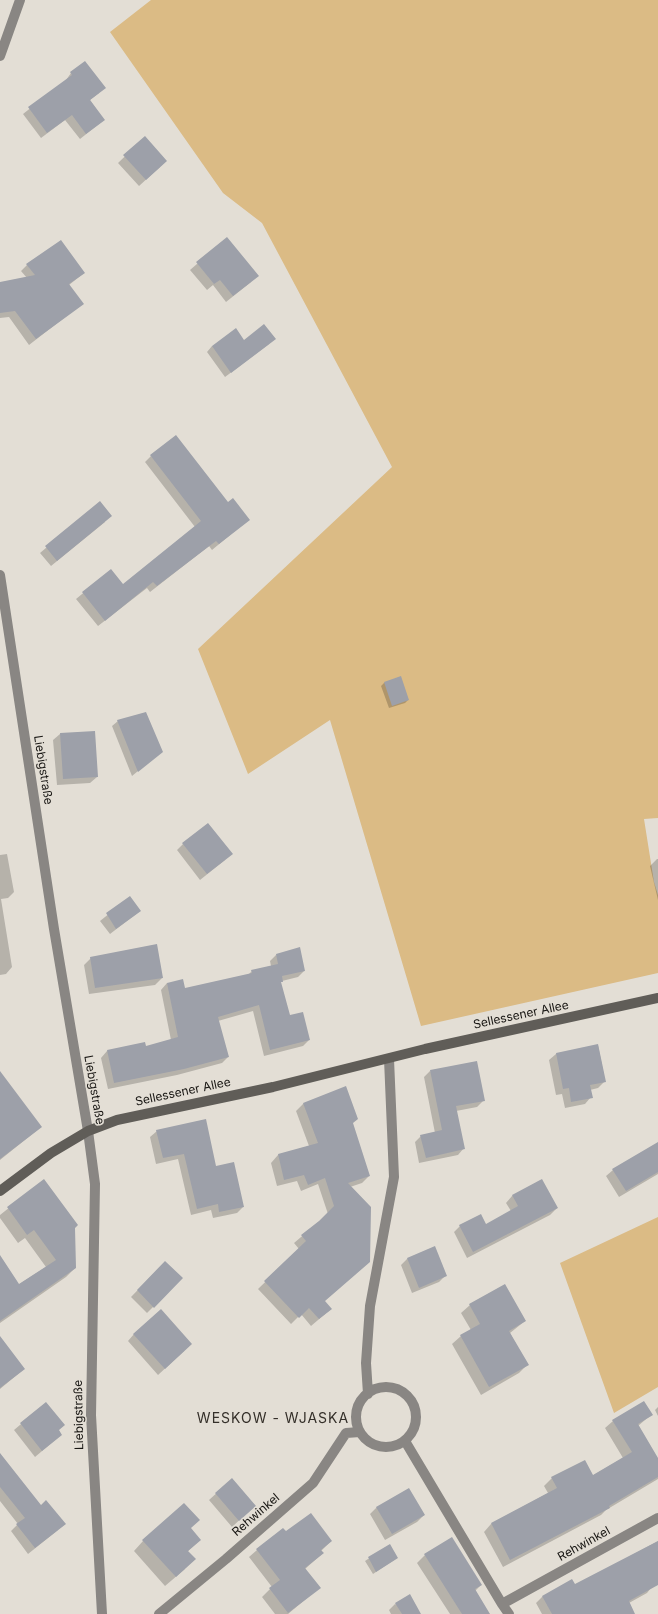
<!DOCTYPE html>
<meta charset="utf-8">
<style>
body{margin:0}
canvas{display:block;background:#e3ded5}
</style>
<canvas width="658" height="1614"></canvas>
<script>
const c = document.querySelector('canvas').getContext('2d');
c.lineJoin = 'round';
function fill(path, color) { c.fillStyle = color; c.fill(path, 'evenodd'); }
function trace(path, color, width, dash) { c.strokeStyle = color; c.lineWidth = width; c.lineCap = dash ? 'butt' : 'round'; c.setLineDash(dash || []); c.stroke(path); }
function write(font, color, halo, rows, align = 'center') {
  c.font = font + ' Inter,sans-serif'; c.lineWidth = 3; c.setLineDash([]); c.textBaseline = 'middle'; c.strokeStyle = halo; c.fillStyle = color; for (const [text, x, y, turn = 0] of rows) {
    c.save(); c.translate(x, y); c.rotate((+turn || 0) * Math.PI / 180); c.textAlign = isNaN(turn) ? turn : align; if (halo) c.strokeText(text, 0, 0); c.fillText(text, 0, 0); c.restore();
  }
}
fill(new Path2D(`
 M151,0h507v818l-14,1 10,63 4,13v78l-237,53 -91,-306 -82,54 -50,-125 194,-182 -130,-244 -39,-30 -113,-161z
 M658,1217v170l-44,26 -54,-150z`), '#dbbb85');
fill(new Path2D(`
 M71,73l28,20 -9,7 14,20 -24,19 -15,-19 -24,18 -18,-24 43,-34z
 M145,137l15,30 -21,19 -21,-23z
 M227,238l24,44 -25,20 -13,-17 -6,5 -17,-20z
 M27,265l57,8 -15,12 13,19 -53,41 -20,-28 -9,1v-35l27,-5 -6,-7z
 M269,344l-44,33 -18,-25 5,-6z
 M151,456l76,48 21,16 -36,30 -3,-4 -59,46 -3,-4 -49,38 -22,-27 35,-29 12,16 72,-59 -50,-65z
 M99,503l6,19 -54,44 -11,-13z
 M400,677l8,23 -3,3 -16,5 -8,-22 3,-3z
 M118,721l43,31 -29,24 -20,-50z
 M94,732l3,45 -7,6 -33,2 -4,-45 7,-6z
 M183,844l42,16 -25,20 -23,-30z
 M7,854l7,38 -6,6 -7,1 11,68 -6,7 -6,1v-120z
 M657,859h1v41l-8,-34z
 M130,897l10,14 -30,23 -10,-13z
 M276,955l28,16 -6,6 -16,4 -2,2 9,34 20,23 -6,6 -39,10 -11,-45 -35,10 10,36 -6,6 -45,12 -69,14 -7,-31 6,-7 39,-4 25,-7 -10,-50 6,-7 17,6 64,-14 4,-4 19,-5 -1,-5z
 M91,958l71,20 -7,7 -66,9 -5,-29z
 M598,1045l7,36 -7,7 -8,2 1,7 -6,7 -20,4 -3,-14 -6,1 -7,-35 7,-6z
 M430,1071l53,30 -6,6 -21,4 8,37 -6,7 -39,8 -4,-21 6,-6 14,-3 -11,-56z
 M0,1074l41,53 -41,33z
 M346,1088l6,35 17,53 -7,7 -12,4 -26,114 7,8 -20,17 -10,-12 -10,10 -33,-35 41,-40 -5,-6 34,-29 -10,-30 -17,7 -4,-10 -20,5 -6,-23 7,-8 31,-9 -13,-35 7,-7z
 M157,1131l58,36 28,40 -6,6 -24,5 -2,-8 -20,5 -13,-56 -22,5 -6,-27z
 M658,1143v31l-39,23 -13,-21 7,-6z
 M44,1180l30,48 1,40 -9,9 -66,46v-66l18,28 28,-18 -21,-29 -7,5 -18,-25v-3z
 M541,1180l16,28 -7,7 -83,43 -13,-26 6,-6h26l25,-15 -5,-8 6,-7z
 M434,1247l12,28 -7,7 -27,11 -11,-28 6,-6z
 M165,1262l17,16 -35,35 -16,-16z
 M470,1305l55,16 -15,12 17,32 -8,8 -38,22 -29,-51 9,-8 10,-6 -10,-17z
 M134,1334l50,17 -26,24 -30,-34z
 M0,1339l24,30 -24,20z
 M46,1403l15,32 -26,22 -21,-27z
 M658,1407v9l-3,-6z
 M652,1414l-14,12 20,34v19l-52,31 -5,5 -98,52 -19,-35 7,-8 57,-31 -4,-7 8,-8 40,-2 31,-18 -18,-30 8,-7z
 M0,1455l58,75 -30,24 -17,-23 7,-7 -18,-23z
 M232,1479l16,33 -16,15 -23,-27z
 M377,1507l47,8 -7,7 -32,18 -15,-26z
 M190,1529l10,11 -13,12 -2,17 -20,17 -31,-35 9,-10z
 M286,1533l45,8 -10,10 2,2 -18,16 14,19 -31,26h-13l-13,-17 10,-10 -23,-30 8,-7z
 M658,1541v38l-11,14 -18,10 5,11h-92l-6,-11 6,-6 30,-16 3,5z
 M389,1545l8,13 -24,16 -8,-13z
 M425,1555l56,30 -6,6 14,23h-39l-33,-51z
 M395,1604l25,10h-29l-2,-4z`), '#0003');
fill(new Path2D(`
 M85,61l21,27 -16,12 15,20 -19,14 -14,-19 -25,18 -19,-26 44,-32 -2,-3z
 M145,136l22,25 -21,19 -23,-25z
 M227,237l32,39 -26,20 -13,-16 -6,4 -18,-22z
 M61,240l24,33 -16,11 15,20 -48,35 -21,-28 -15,2v-31l35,-7 -9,-11z
 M264,324l12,15 -45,34 -19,-27 24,-18 8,12z
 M176,435l52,67 5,-4 17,22 -31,24 -3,-3 -59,45 -4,-4 -48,39 -23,-29 29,-23 12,15 78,-63 -51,-66z
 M100,501l12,15 -55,45 -12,-15z
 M401,676l8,24 -17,6 -8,-24z
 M146,712l17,40 -25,20 -21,-52z
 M95,731l3,46 -35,2 -3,-46z
 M208,823l25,31 -26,20 -25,-31z
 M130,896l11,15 -25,18 -10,-16z
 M157,944l6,34 -68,10 -5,-31z
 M300,947l5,24 -23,5 1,6h-2l9,33 13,-3 7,28 -40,10 -11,-45 -41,12 11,40 -45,12 -70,14 -7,-33 38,-8 1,4 32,-9 -11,-54 16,-4 2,9 67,-15 -1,-3 27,-6 -2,-10z
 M598,1044l8,38 -16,3 3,13 -22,4 -2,-14 -6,1 -7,-36z
 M477,1061l8,40 -29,5 9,43 -39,9 -6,-23 22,-5 -12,-60z
 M0,1071l42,56 -42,32z
 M346,1086l12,33 -5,4 17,53 -22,7 23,24 -1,55 -45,39 7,8 -13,10 -10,-11 -10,10 -35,-37 42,-40 -5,-6 18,-14 15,-15 -9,-28 -17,7 -4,-10 -20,5 -6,-26 40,-11 -15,-40z
 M206,1119l10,47 18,-4 10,45 -25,5 -1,-8 -21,5 -13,-55 -21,4 -7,-28z
 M658,1142v30l-32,19 -14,-22z
 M44,1179l34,46 -3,3 1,40 -76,53v-66l19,29 37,-24 -22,-30 -7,5 -20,-28z
 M542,1179l16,29 -85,44 -14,-27 22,-11 5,10 32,-18 -6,-11z
 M435,1246l12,30 -28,12 -12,-30z
 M165,1261l18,17 -29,30 -17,-18z
 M505,1284l21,37 -17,10 20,34 -40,22 -29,-52 20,-11 -11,-20z
 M161,1309l31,35 -27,25 -32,-35z
 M0,1336l25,33 -25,19z
 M644,1401l9,14 -15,9 20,34v19l-49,29 1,2 -100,52 -19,-37 66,-35 -6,-11 34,-17 8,15 39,-23 -20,-32z
 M46,1402l19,23 -6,5 3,5 -20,16 -22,-28z
 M0,1453l41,52 5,-5 20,24 -31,24 -19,-24 9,-6 -25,-31z
 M232,1478l24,28 -17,15 -24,-28z
 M409,1488l16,27 -33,19 -16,-27z
 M184,1503l16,17 -9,8 10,12 -13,11 8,8 -20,18 -34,-37z
 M311,1513l21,28 -11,9 3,3 -19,15 16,20 -33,25 -19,-25 11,-8 -24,-31 27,-21 3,3z
 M452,1537l30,48 -7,4 15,25h-28l-38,-60z
 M658,1541v44l-29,16 6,13h-83l-10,-18 30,-17 3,5z
 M390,1544l8,14 -22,14 -8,-15z
 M410,1594l11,20h-19l-7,-11z`), '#9da0a9');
trace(new Path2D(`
 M0,56l20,-56
 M0,575l54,354 34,202 7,53 -4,231 11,199
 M356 1417a30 30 0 1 1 60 0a30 30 0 1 1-60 0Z
 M368,1394l-2,-31 4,-57 24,-129 -5,-118
 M405,1441l97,163 156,-86
 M502,1604l7,10
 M159,1614l67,-55 87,-76 33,-50 14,-1`), '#898683', 10);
trace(new Path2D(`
 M0,1191l51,-38 37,-22 29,-11 156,-33 152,-38 233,-51`), '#605d58', 10);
write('12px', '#181613', '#e3ded5', [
 ["Liebigstraße",43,770,81],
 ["Sellessener Allee",521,1015,-12],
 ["Liebigstraße",94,1090,80],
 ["Sellessener Allee",183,1092,-12],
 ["Liebigstraße",79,1415,-91],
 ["Rehwinkel",256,1515,-41],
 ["Rehwinkel",584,1544,-29]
]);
c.letterSpacing = '1px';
write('14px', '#342f29', '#e3ded5', [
 ["WESKOW - WJASKA",273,1419]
]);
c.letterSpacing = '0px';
</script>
